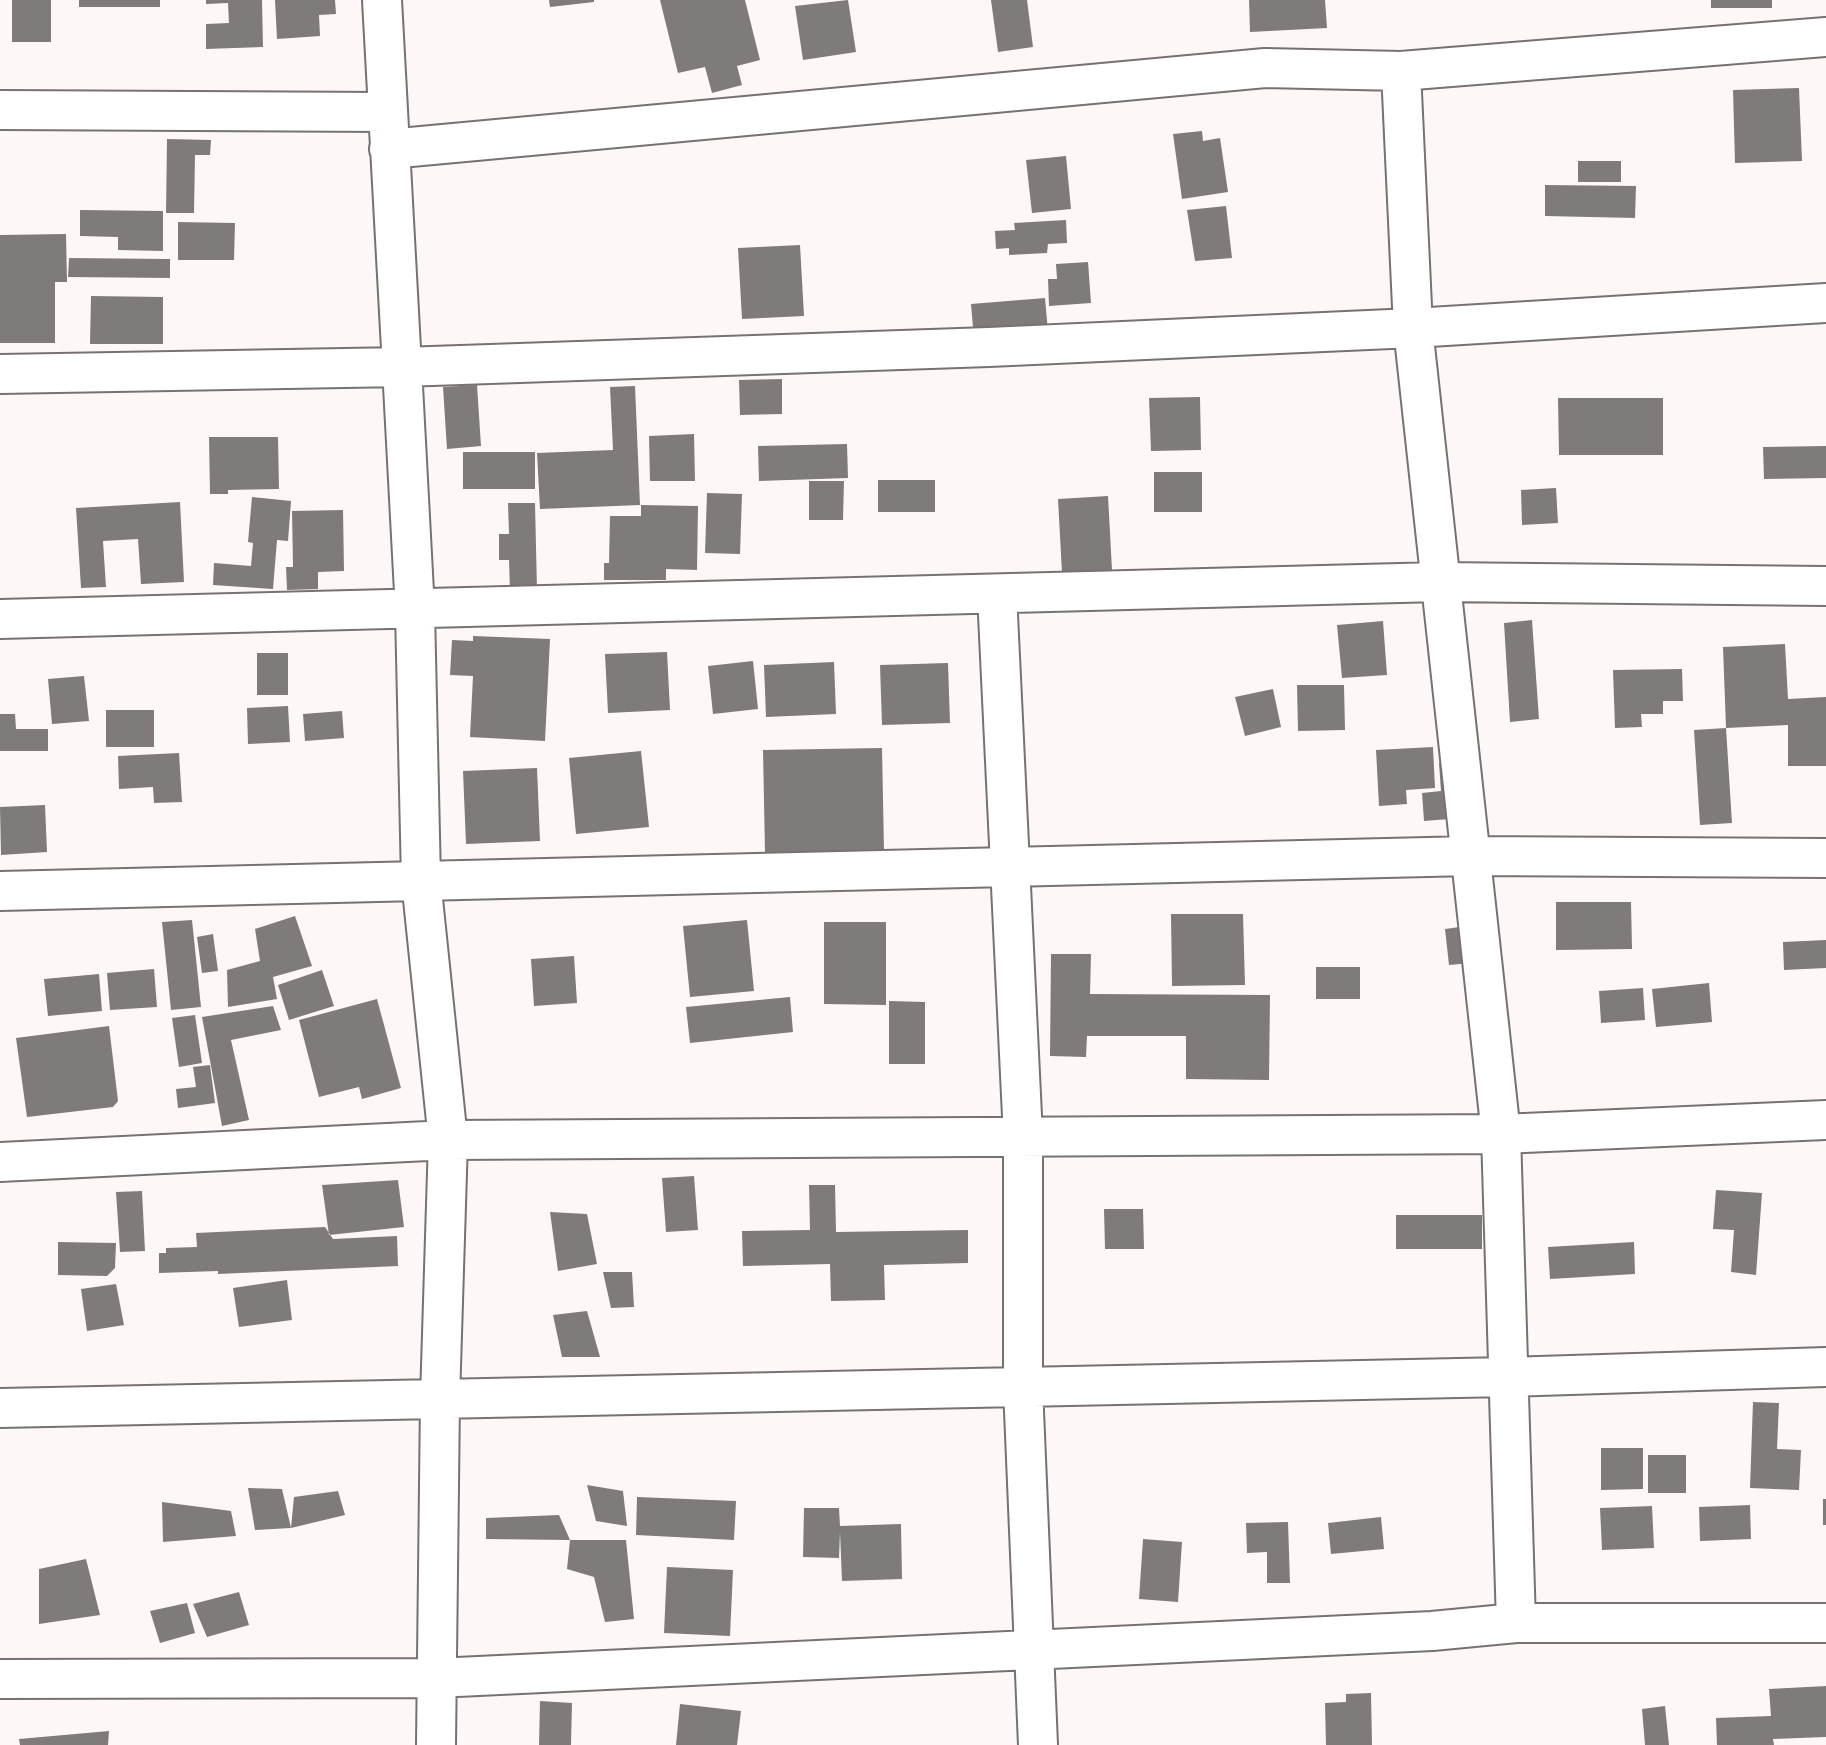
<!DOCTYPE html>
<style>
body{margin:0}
canvas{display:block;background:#fdf8f7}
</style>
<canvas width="1826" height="1745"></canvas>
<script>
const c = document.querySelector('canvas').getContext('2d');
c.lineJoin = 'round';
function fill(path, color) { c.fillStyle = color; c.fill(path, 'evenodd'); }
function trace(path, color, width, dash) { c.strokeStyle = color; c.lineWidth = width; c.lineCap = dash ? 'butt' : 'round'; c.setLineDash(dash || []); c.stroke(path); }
fill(new Path2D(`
 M12,0h39v42h-39z
 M79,0h81v7h-81z
 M206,0h56l1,47 -57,2v-25l23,-1 -1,-20 -22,1z
 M275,0h60l1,14 -17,1 1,21 -43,3z
 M549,0h45v2l-44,5z
 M660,0h85l15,60 -23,6 5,19 -30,8 -7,-26 -27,6z
 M848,0l8,52 -53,8 -8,-54z
 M991,0h36l6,47 -35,5z
 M1249,0h76l2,28 -77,4z
 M1711,0h61v8h-61z
 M1799,88l3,73 -67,2 -2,-73z
 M1202,131l1,10 17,-3 8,54 -46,7 -9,-65z
 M167,139l44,1 -1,15h-15l-1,58h-28z
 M1066,156l5,53 -39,4 -6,-53z
 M1578,161h43v21h-43z
 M1545,185l91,1 -1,32 -90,-2z
 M1226,206l6,52 -37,3 -8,-51z
 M80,210l83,1v40l-45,-1v-13l-38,-1z
 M1066,220l1,23 -19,1 -1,9 -38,2v-7l-13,1 -1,-18 20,-1 -1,-7z
 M178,222l57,1 -1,37h-56z
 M66,234l1,48h-12v61h-55v-108z
 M800,245l4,71 -62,3 -4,-71z
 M69,258l101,1v19l-102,-1z
 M1088,262l3,41 -42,3 -1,-27h9l-1,-15z
 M91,296l72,1v47h-73z
 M1045,298l3,34 -74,7 -3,-35z
 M782,379v35l-42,1 -1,-35z
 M477,385l4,61 -34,3 -4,-62z
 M635,386l5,119 -100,4 -3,-56 76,-3 -3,-63z
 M1200,397l1,53 -50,1 -2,-53z
 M1558,398h105v57h-104z
 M694,434l1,47h-45l-1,-45z
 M209,437h69l1,52 -51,1v4h-18z
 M847,444l1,34 -89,3 -1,-35z
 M1826,446v32l-62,1 -1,-32z
 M463,452h72v37h-72z
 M1154,472h48v40h-48z
 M878,480h57v32h-57z
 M809,481h35l-1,39h-34z
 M1556,488l2,35 -36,2 -1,-35z
 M707,493l35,1 -2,60 -35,-1z
 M1108,496l4,74 -50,3 -4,-74z
 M252,497l39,4 -3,40 -11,-1 -4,49 -60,-4 1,-22 37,3 2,-23 -5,-1z
 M180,502l4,80 -43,2 -3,-45 -35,2 3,46 -25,1 -5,-80z
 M508,503h27l2,88h-27l-1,-31h-10v-26h10z
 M641,505l57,1 -1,64 -31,-1v11h-62v-17h5l1,-47h31z
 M343,510l1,61 -26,1v17l-31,1 -1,-23h7l-1,-56z
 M1532,620l7,99 -29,3 -6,-99z
 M1383,621l4,54 -45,3 -5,-53z
 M473,636l77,3 -5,102 -75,-4 3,-61 -23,-1 2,-35 21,1z
 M1785,644l3,55 38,-2v69h-38v-41l-62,3 -3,-81z
 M667,652l3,58 -62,3 -3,-59z
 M257,653h31v42h-31z
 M753,661l5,48 -45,5 -5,-48z
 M834,662l2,52 -70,3 -2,-52z
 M948,663l2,60 -68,2 -2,-60z
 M1682,669l1,32h-20v13h-22l1,13 -27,1 -2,-58z
 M84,676l5,45 -37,3 -4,-45z
 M1297,685h47l1,45 -47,1z
 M1273,689l8,38 -36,9 -10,-39z
 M288,706l2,36 -42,2 -1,-36z
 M106,710h48v37h-48z
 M342,711l2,27 -39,3 -2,-27z
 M0,714h15l1,15h32v22h-48z
 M1726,728l6,95 -32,2 -6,-95z
 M1433,747l2,41 -29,2 1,14 -28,2 -3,-56z
 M882,748l2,103 -119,2 -2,-103z
 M641,751l8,76 -73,7 -7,-76z
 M179,753l3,49 -28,1 -1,-16 -34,2 -1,-33z
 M1458,762l4,56 -38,3 -2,-28 19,-2 -2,-28z
 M537,768l3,73 -74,3 -3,-73z
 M45,805l2,47 -46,3 -1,-48z
 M1556,902h75l1,47 -76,1z
 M1171,914h72l2,71 -73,1z
 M295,916l17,50 -39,11 4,22 -49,8 -1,-37 33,-9 -5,-32z
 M192,920l9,87 -30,3 -9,-88z
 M747,920l7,71 -64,6 -7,-71z
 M824,922h62v83l-62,-1z
 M1467,926l4,37 -22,2 -4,-36z
 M213,934l5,37 -16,2 -5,-36z
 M1826,940v28l-42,2 -1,-28z
 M1051,954h40l-1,40 180,1 -1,85 -83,-1v-43h-99l-1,21 -36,-1z
 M574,956l3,47 -43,3 -3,-47z
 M1316,967h44v32h-44z
 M154,969l3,38 -47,3 -3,-37z
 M322,970l12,36 -45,14 -11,-35z
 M99,974l3,37 -54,5 -4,-37z
 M1709,983l3,39 -56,5 -4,-38z
 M1643,988l2,32 -44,3 -2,-32z
 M790,997l3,35 -103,11 -4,-36z
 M377,999l24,89 -39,11 -3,-12 -40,10 -20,-77z
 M889,1001l36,1v62h-36z
 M273,1006l8,24 -50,10 18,80 -27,6 -20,-109z
 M195,1015l7,48 -23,4 -7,-49z
 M109,1026l9,75 -5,6 -86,10 -11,-79z
 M210,1065l5,38 -37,5 -2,-19 20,-2 -3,-20z
 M694,1176l4,54 -32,2 -4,-54z
 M398,1180l6,47 -75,8 -7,-50z
 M809,1185h26l1,47 132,-2v33l-84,2 1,35 -54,1 -1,-37 -87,2 -1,-35 68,-1z
 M1716,1190l46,3 -6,82 -25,-3 3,-42 -21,-1z
 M142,1191l3,60 -25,1 -4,-60z
 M1104,1209h39l1,40h-39z
 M550,1212l37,2 10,50 -39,7z
 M1396,1215h86v34h-86z
 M325,1227l8,12 64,-3 1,30 -180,8v-3l-59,2v-20h7v-5l31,-1 -1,-14z
 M58,1242l58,1 -1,25 -8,8 -49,-1z
 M1634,1242l1,32 -85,5 -2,-32z
 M603,1272h29l2,35 -23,1z
 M287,1280l5,40 -53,7 -6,-39z
 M116,1284l8,41 -37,6 -6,-42z
 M587,1311l13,46h-38l-9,-42z
 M1753,1402l26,1 -2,46 24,1 -2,40 -49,-2z
 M1601,1448h42v41l-42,1z
 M1648,1455h38v38h-38z
 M587,1485l36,6 4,35 -31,-5z
 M248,1488l34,1 9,39 -36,2z
 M338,1491l7,24 -54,13 3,-31z
 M637,1497l99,4 -2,39 -98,-5z
 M1823,1499h3v26h-3z
 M162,1502l69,9 5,25 -73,6z
 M1750,1505l1,34 -51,2 -1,-34z
 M1652,1506l2,42 -52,2 -2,-42z
 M804,1508h35l1,18 61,-2 1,55 -60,2 -2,-49 -1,26 -36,-1z
 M559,1515l11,25 -84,-1v-21z
 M1381,1517l3,32 -53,5 -3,-31z
 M1288,1522l2,61h-23v-31l-20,1 -1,-30z
 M1143,1539l39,3 -4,60 -39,-3z
 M570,1540h56l8,79 -29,3 -11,-45 -27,-8z
 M86,1559l14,56 -61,9v-55z
 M667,1567l66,3 -3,66 -66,-3z
 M239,1592l10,33 -42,12 -14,-33z
 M187,1603l8,30 -35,10 -10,-32z
 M1826,1686v51l-53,2 1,6h-57l-1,-27 55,-2 -2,-27z
 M1371,1693l1,52h-46l-1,-42 21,-1v-8z
 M540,1701l32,2 -1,42h-32z
 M680,1704l61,7 -4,34h-61z
 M1665,1706l4,39h-24l-3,-36z
 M109,1731l-1,14h-88l-1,-6z`), '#7f7b7a');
const street = new Path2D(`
 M382,0l20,367 587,-20 424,-19 413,-25
 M1401,71l12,257 88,806 15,489
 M0,110l386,2
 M389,149l876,-81 136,3 425,-34
 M0,374l402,-7 13,244 6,269 27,260 -8,259 -4,346
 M997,594l26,543v250l15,358
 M0,619l1439,-37 387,4
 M0,891l1470,-35 356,2
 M0,1162l448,-22 1053,-6 325,-14
 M0,1408l1507,-31 319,-10
 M0,1679l436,-1 996,-47 84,-8h310`);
trace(street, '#777271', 42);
trace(street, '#fff', 38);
</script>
